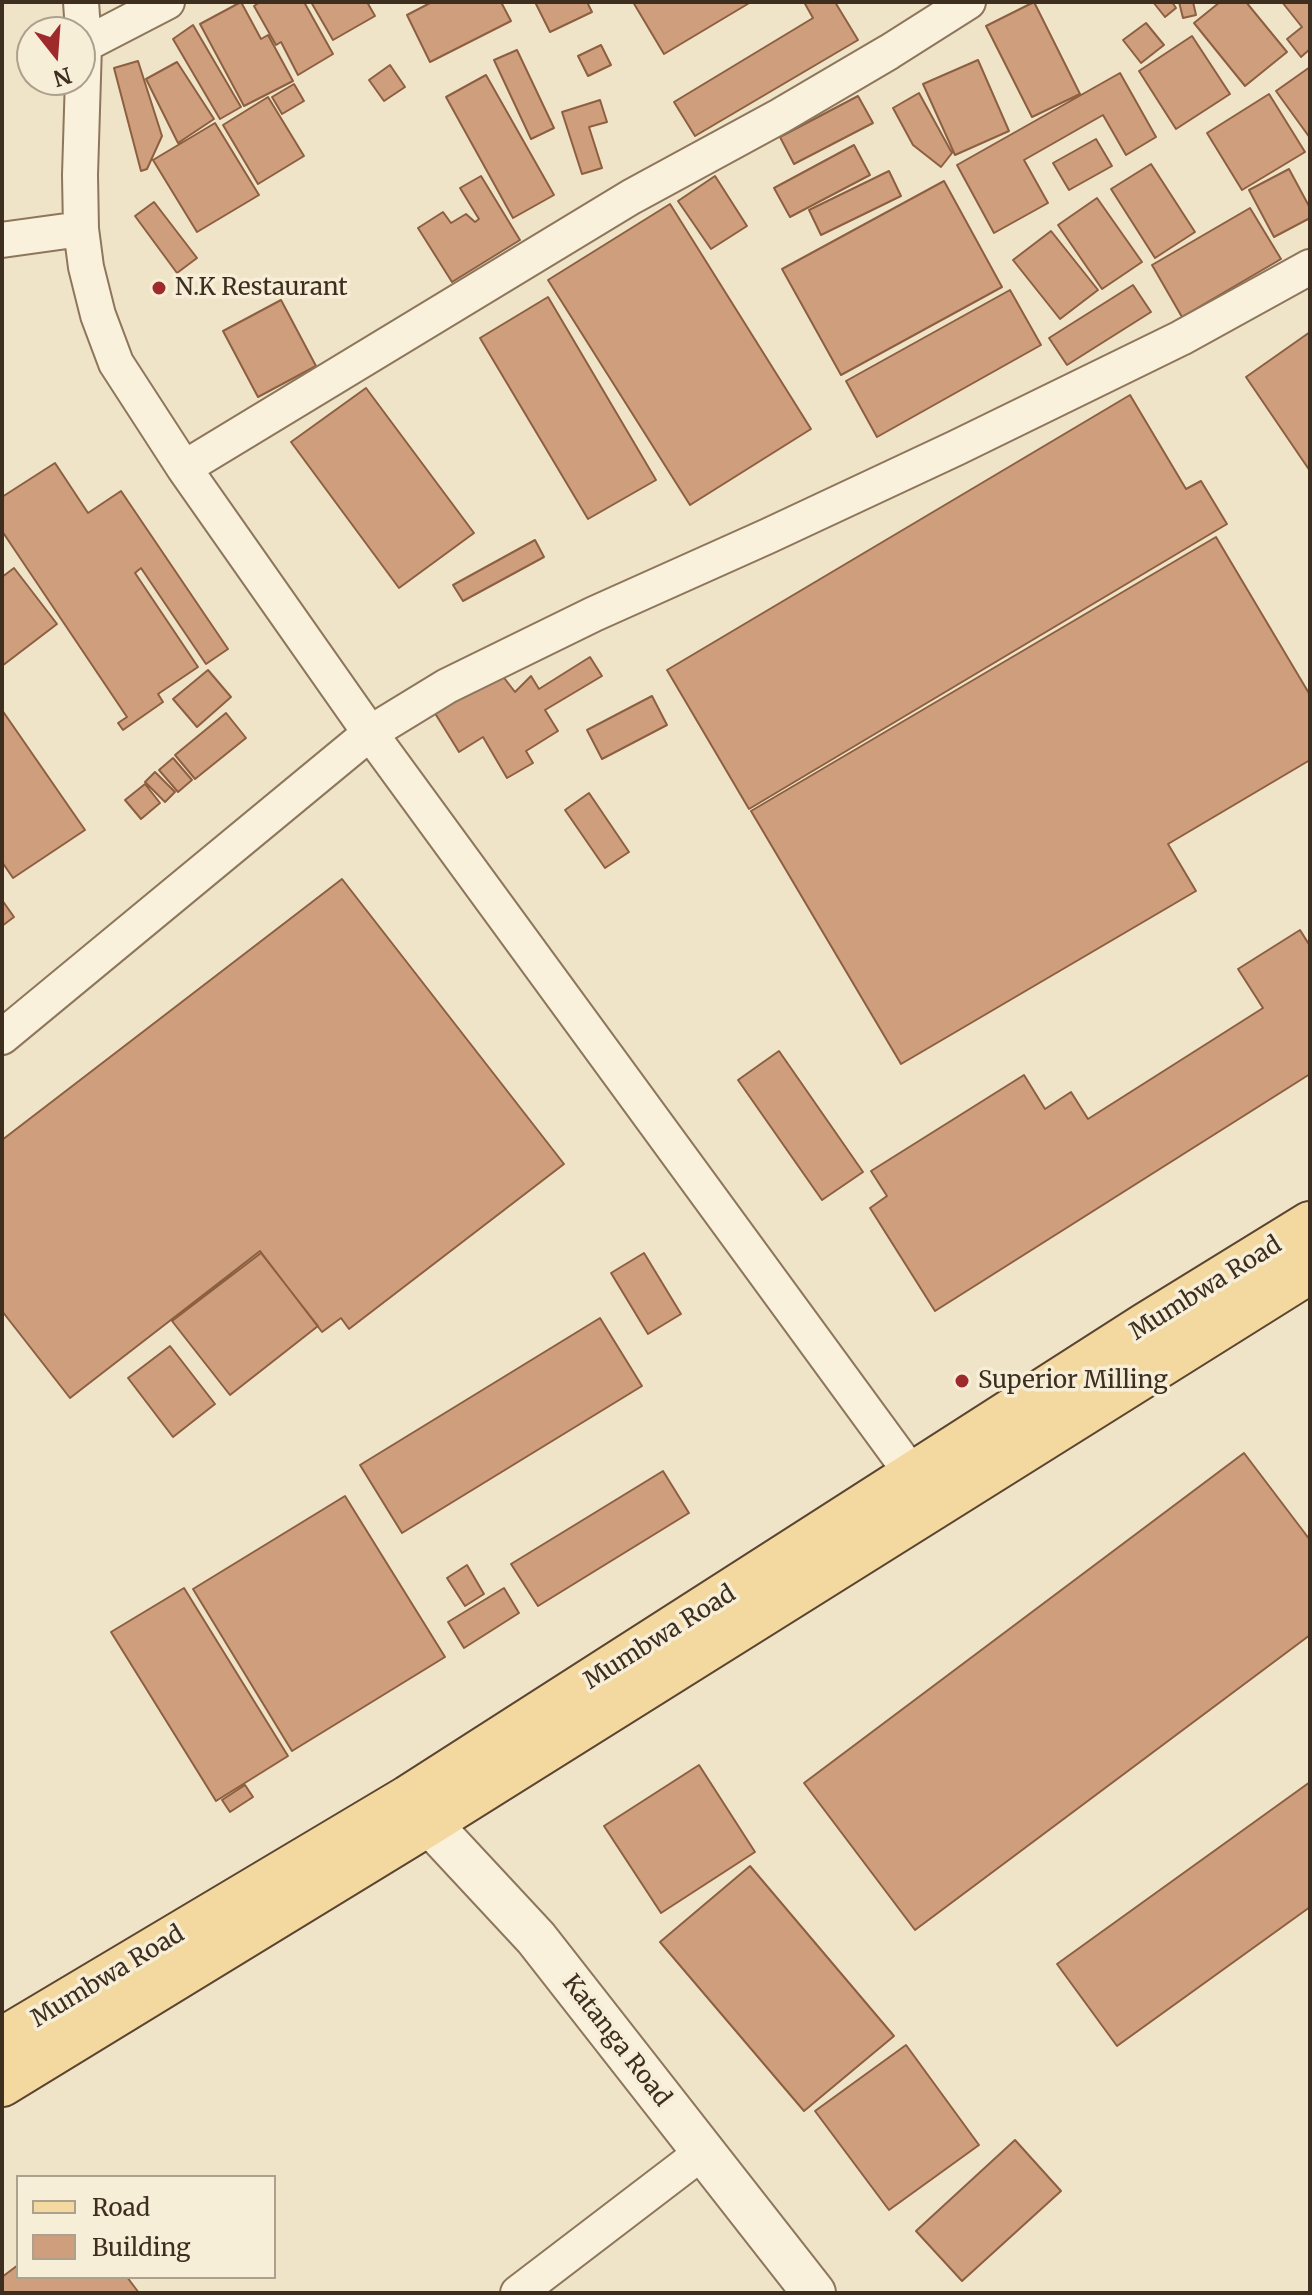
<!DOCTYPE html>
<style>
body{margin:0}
#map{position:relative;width:1312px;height:2295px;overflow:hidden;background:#f0e4c8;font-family:Merriweather,serif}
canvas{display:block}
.frame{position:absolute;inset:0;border:4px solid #3d2e20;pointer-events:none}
.legend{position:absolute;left:16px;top:2175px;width:260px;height:104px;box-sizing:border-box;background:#f7eed8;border:2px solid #ada18e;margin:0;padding:10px 14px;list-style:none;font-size:24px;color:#3d2e20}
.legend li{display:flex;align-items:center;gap:16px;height:40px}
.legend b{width:40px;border:2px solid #ada18e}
.north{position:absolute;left:16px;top:16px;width:80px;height:80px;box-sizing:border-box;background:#f7eed8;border:2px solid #ada18e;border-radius:50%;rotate:163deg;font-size:22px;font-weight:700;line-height:32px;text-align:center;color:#3d2e20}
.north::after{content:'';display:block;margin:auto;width:28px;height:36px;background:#9e2a2b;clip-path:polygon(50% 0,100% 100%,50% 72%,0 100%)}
</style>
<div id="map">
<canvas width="1312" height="2295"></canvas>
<div class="frame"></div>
<ul class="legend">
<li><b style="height:10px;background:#f3d9a0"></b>Road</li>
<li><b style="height:22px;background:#cf9f7d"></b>Building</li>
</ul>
<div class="north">N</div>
</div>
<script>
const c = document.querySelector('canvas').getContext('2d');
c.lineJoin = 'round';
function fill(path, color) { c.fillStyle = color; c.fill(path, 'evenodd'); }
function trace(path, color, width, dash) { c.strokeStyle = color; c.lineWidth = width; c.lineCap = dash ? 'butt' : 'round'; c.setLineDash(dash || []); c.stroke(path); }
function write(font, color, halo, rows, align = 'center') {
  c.font = font + ' Merriweather,serif'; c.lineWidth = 7; c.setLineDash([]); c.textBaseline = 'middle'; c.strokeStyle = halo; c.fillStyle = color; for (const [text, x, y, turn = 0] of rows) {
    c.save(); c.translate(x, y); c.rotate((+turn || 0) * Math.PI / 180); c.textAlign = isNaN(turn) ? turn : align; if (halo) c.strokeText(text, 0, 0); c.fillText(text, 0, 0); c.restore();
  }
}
const building = new Path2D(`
 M241,2l20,37 7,-4 25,46 -49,25 -44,-82z
 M260,2h44l29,52 -35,21 -17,-33 -5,3 -22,-39z
 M311,2h56l8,14 -42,24z
 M432,2h69l10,19 -81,41 -23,-47z
 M535,2h52l5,10 -42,20z
 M633,2h118l-87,52z
 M804,2h31l23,38 -163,96 -21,-34 139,-84z
 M1034,2l46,92 -48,23 -46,-91z
 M1153,2h19l4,6 -11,9z
 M1179,2h14l3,13 -13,3z
 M1220,2h26l41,50 -42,34 -51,-63z
 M1282,2h28v47l-9,8 -14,-18 15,-12z
 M1146,23l18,22 -23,18 -18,-23z
 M193,25l48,82 -21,12 -47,-80z
 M1192,36l38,58 -54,35 -37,-58z
 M601,45l10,20 -23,11 -10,-20z
 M517,50l37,78 -23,11 -37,-79z
 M978,60l31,71 -54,24 -32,-71z
 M138,61l24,75 -15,33 -6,2 -27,-103z
 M177,62l37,57 -36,24 -32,-64z
 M390,65l15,22 -21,14 -15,-21z
 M1310,67v71l-34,-47z
 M1120,73l36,64 -30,18 -23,-40 -79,45 24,43 -54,30 -37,-68z
 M486,75l68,120 -41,23 -67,-121z
 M294,84l10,17 -22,13 -10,-17z
 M919,93l33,60 -11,14 -28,-22 -20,-37z
 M1269,94l36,58 -63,38 -35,-57z
 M858,96l15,27 -79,41 -14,-27z
 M268,97l36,59 -46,28 -35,-59z
 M600,100l7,22 -18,5 13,41 -20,6 -20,-62z
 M215,123l44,72 -62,37 -44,-72z
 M1096,139l16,27 -43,24 -16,-27z
 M854,145l16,30 -80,42 -16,-29z
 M1151,164l44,68 -40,26 -44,-69z
 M1289,169l21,39v10l-36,19 -25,-47z
 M889,171l12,25 -80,39 -12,-25z
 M481,176l39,64 -68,42 -34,-54 25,-16 8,11 15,-9 9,8 4,-3 -19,-31z
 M715,176l32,50 -36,23 -33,-48z
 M944,181l58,106 -161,88 -59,-106z
 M1097,198l45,64 -40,27 -44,-64z
 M154,202l43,56 -20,15 -42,-57z
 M670,204l141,225 -121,76 -142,-225z
 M1250,208l31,51 -99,58 -30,-52z
 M1051,231l47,59 -38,29 -47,-59z
 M1133,285l18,27 -84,53 -18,-27z
 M1010,290l31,55 -164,92 -31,-56z
 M548,297l108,183 -68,39 -108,-181z
 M281,300l35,66 -58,31 -35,-66z
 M1310,332v139l-64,-94z
 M366,388l108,145 -75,55 -108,-146z
 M1130,395l56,94 15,-8 26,43 -478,285 -82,-139z
 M55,463l33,50 33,-22 107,158 -22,15 -65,-96 -6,5 63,94 -40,27 5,8 -40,28 -5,-7 9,-6 -125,-186v-34z
 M1216,537l94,158v65l-142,84 28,47 -295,173 -150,-253z
 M535,540l9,17 -81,44 -10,-16z
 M14,568l43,56 -55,42v-89z
 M590,657l12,19 -57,34 13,21 -32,20 7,12 -26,15 -24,-41 -24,15 -26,-42 65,-40 17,22 16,-16 8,13z
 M208,670l23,27 -34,30 -24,-28z
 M652,696l15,29 -65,34 -15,-29z
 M2,710l83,120 -72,48 -11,-16z
 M226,713l20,25 -51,41 -20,-24z
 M173,758l19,22 -14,12 -19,-22z
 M155,772l20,20 -10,10 -20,-20z
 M145,784l15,19 -19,16 -16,-19z
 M589,793l40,59 -24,16 -40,-58z
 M342,879l222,285 -215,165 -8,-11 -19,14 -62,-81 -190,147 -68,-87v-171z
 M2,900l12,17 -12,9z
 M1300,930l10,16v128l-375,237 -65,-103 17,-12 -16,-25 153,-96 21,34 26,-17 17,27 175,-111 -25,-39z
 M779,1051l84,121 -41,28 -84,-120z
 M261,1253l57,73 -88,69 -58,-74z
 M644,1253l37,61 -33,20 -37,-61z
 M600,1318l42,68 -240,147 -42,-68z
 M170,1346l45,58 -42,33 -45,-59z
 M1244,1453l66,87v95l-395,295 -111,-147z
 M663,1471l26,42 -151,93 -27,-42z
 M345,1496l100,161 -153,94 -99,-162z
 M467,1565l17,29 -19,12 -18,-28z
 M184,1588l104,168 -72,45 -105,-169z
 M504,1588l15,25 -55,35 -16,-26z
 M699,1765l56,87 -94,61 -57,-87z
 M1310,1782v125l-193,139 -60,-82z
 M245,1785l8,12 -23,15 -8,-12z
 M750,1866l144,170 -90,75 -144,-169z
 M906,2045l73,100 -90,65 -74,-99z
 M1015,2140l46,51 -99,90 -46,-50z
 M18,2265v12h109l12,16h-137v-16z`);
fill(building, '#cf9f7d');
trace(building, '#8d5f41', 2);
const minor = new Path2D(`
 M81,2l3,43 -4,130 1,54 5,38 12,48 18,48 68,105 186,265 556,760
 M84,45l83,-43
 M2,240l79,-11
 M184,468l447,-271 149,-81 109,-64 79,-50
 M2,1037l368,-304 77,-47 147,-72 174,-78 188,-88 225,-110 129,-71
 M518,2293l186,-142`);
const tertiary = new Path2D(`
 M408,1798l21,25 107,115 278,355`);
const primary = new Path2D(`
 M2,2040l406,-242 738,-473 164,-101
 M2,2084l427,-261 881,-552`);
trace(minor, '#8d765c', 38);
trace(tertiary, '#8d765c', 46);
trace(primary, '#5b4430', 48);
trace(minor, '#faf1dc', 34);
trace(tertiary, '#faf1dc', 42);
trace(primary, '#f3d9a0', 44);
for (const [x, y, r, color] of [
 [159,288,8,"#9e2a2b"],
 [962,1381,8,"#9e2a2b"]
]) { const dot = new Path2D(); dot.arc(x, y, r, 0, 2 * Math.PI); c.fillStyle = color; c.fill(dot); trace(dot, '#f7eed8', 3); }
write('24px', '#3d2e20', '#f7eed8', [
 ["N.K Restaurant",175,288],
 ["Superior Milling",978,1381]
], 'left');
write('24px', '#3d2e20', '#f7eed8', [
 ["Mumbwa Road",1206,1289,-32],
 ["Mumbwa Road",660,1638,-32],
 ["Mumbwa Road",108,1977,-31],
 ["Katanga Road",616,2041,52]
]);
</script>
